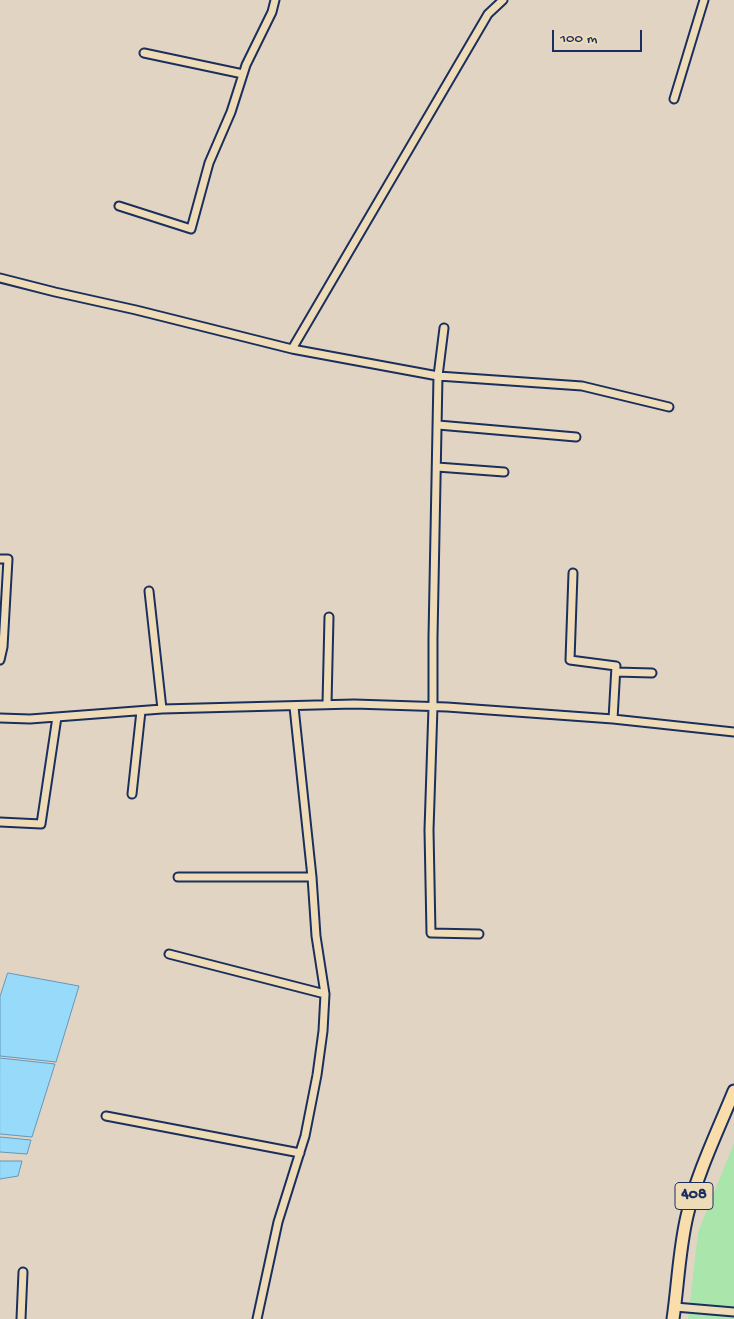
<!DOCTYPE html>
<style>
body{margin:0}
#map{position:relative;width:734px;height:1319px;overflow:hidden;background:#e2d4c2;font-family:"Gochi Hand",sans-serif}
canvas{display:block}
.scale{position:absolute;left:552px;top:30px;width:90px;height:22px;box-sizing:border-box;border:2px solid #1b2f5e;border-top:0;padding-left:6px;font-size:15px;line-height:18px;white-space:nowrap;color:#1b2f5e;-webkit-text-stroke:4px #eedcb9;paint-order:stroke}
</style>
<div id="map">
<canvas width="734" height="1319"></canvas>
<div class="scale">100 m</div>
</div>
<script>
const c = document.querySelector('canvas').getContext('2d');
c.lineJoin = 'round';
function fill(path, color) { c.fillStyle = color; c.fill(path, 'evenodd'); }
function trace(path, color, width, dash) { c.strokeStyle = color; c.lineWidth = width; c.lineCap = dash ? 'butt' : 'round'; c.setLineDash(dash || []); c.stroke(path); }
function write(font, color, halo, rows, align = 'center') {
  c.font = font + ' "Gochi Hand",sans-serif'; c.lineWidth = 4; c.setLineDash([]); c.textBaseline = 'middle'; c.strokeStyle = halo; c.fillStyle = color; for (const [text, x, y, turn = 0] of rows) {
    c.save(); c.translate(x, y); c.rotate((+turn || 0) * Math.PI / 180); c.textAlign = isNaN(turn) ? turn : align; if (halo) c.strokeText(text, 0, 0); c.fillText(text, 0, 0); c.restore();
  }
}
fill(new Path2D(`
 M734,1143v176h-46l10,-87z`), '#aae6ac');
const water = new Path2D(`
 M8,973l71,13 -23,76 -56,-6v-59z
 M0,1058l55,6 -23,73 -32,-3z
 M0,1137l31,3 -4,14 -27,-2z
 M0,1161h22l-4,15 -18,3z`);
fill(water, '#97daf9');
trace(water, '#6596bb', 1);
const street = new Path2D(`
 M144,53l99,21
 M674,99l30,-99
 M119,206l72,23 18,-66 22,-51 15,-47 26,-53 3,-12
 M0,278l55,14 81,18 156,39 146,27 -5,261v70l-4,123 2,103 48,1
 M444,328l-6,48 144,10 87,21
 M292,349l196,-335 15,-14
 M438,425l138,12
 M437,467l67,5
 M0,559h8l-5,88 -3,13
 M573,573l-3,87 46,6 -3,53
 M149,591l13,118
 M616,672l36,1
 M327,704l2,-87
 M0,718l30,1 132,-10 192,-5 93,3 166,12 121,13
 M132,794l9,-83
 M0,822l41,2 16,-107
 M178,877h134
 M169,954l156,40
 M106,1116l194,37
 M675,1307l59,5
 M21,1319l2,-47
 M257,1319l21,-97 27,-86 12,-61 6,-44 2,-37 -9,-58 -4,-59 -18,-170`);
const primary = new Path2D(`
 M673,1319c5,-34 6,-69 14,-103 9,-40 31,-86 47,-125`);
trace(street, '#1b2f5e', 11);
trace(primary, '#1b2f5e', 15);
trace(street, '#eedcb9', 7);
trace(primary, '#f9deab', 11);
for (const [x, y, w] of [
 [694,1196,38]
]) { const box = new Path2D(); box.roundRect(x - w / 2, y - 13.5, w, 27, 4); c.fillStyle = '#eedcb9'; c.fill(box); trace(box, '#1b2f5e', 1); }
write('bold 16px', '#1b2f5e', null, [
 ["408",694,1196]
]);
</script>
